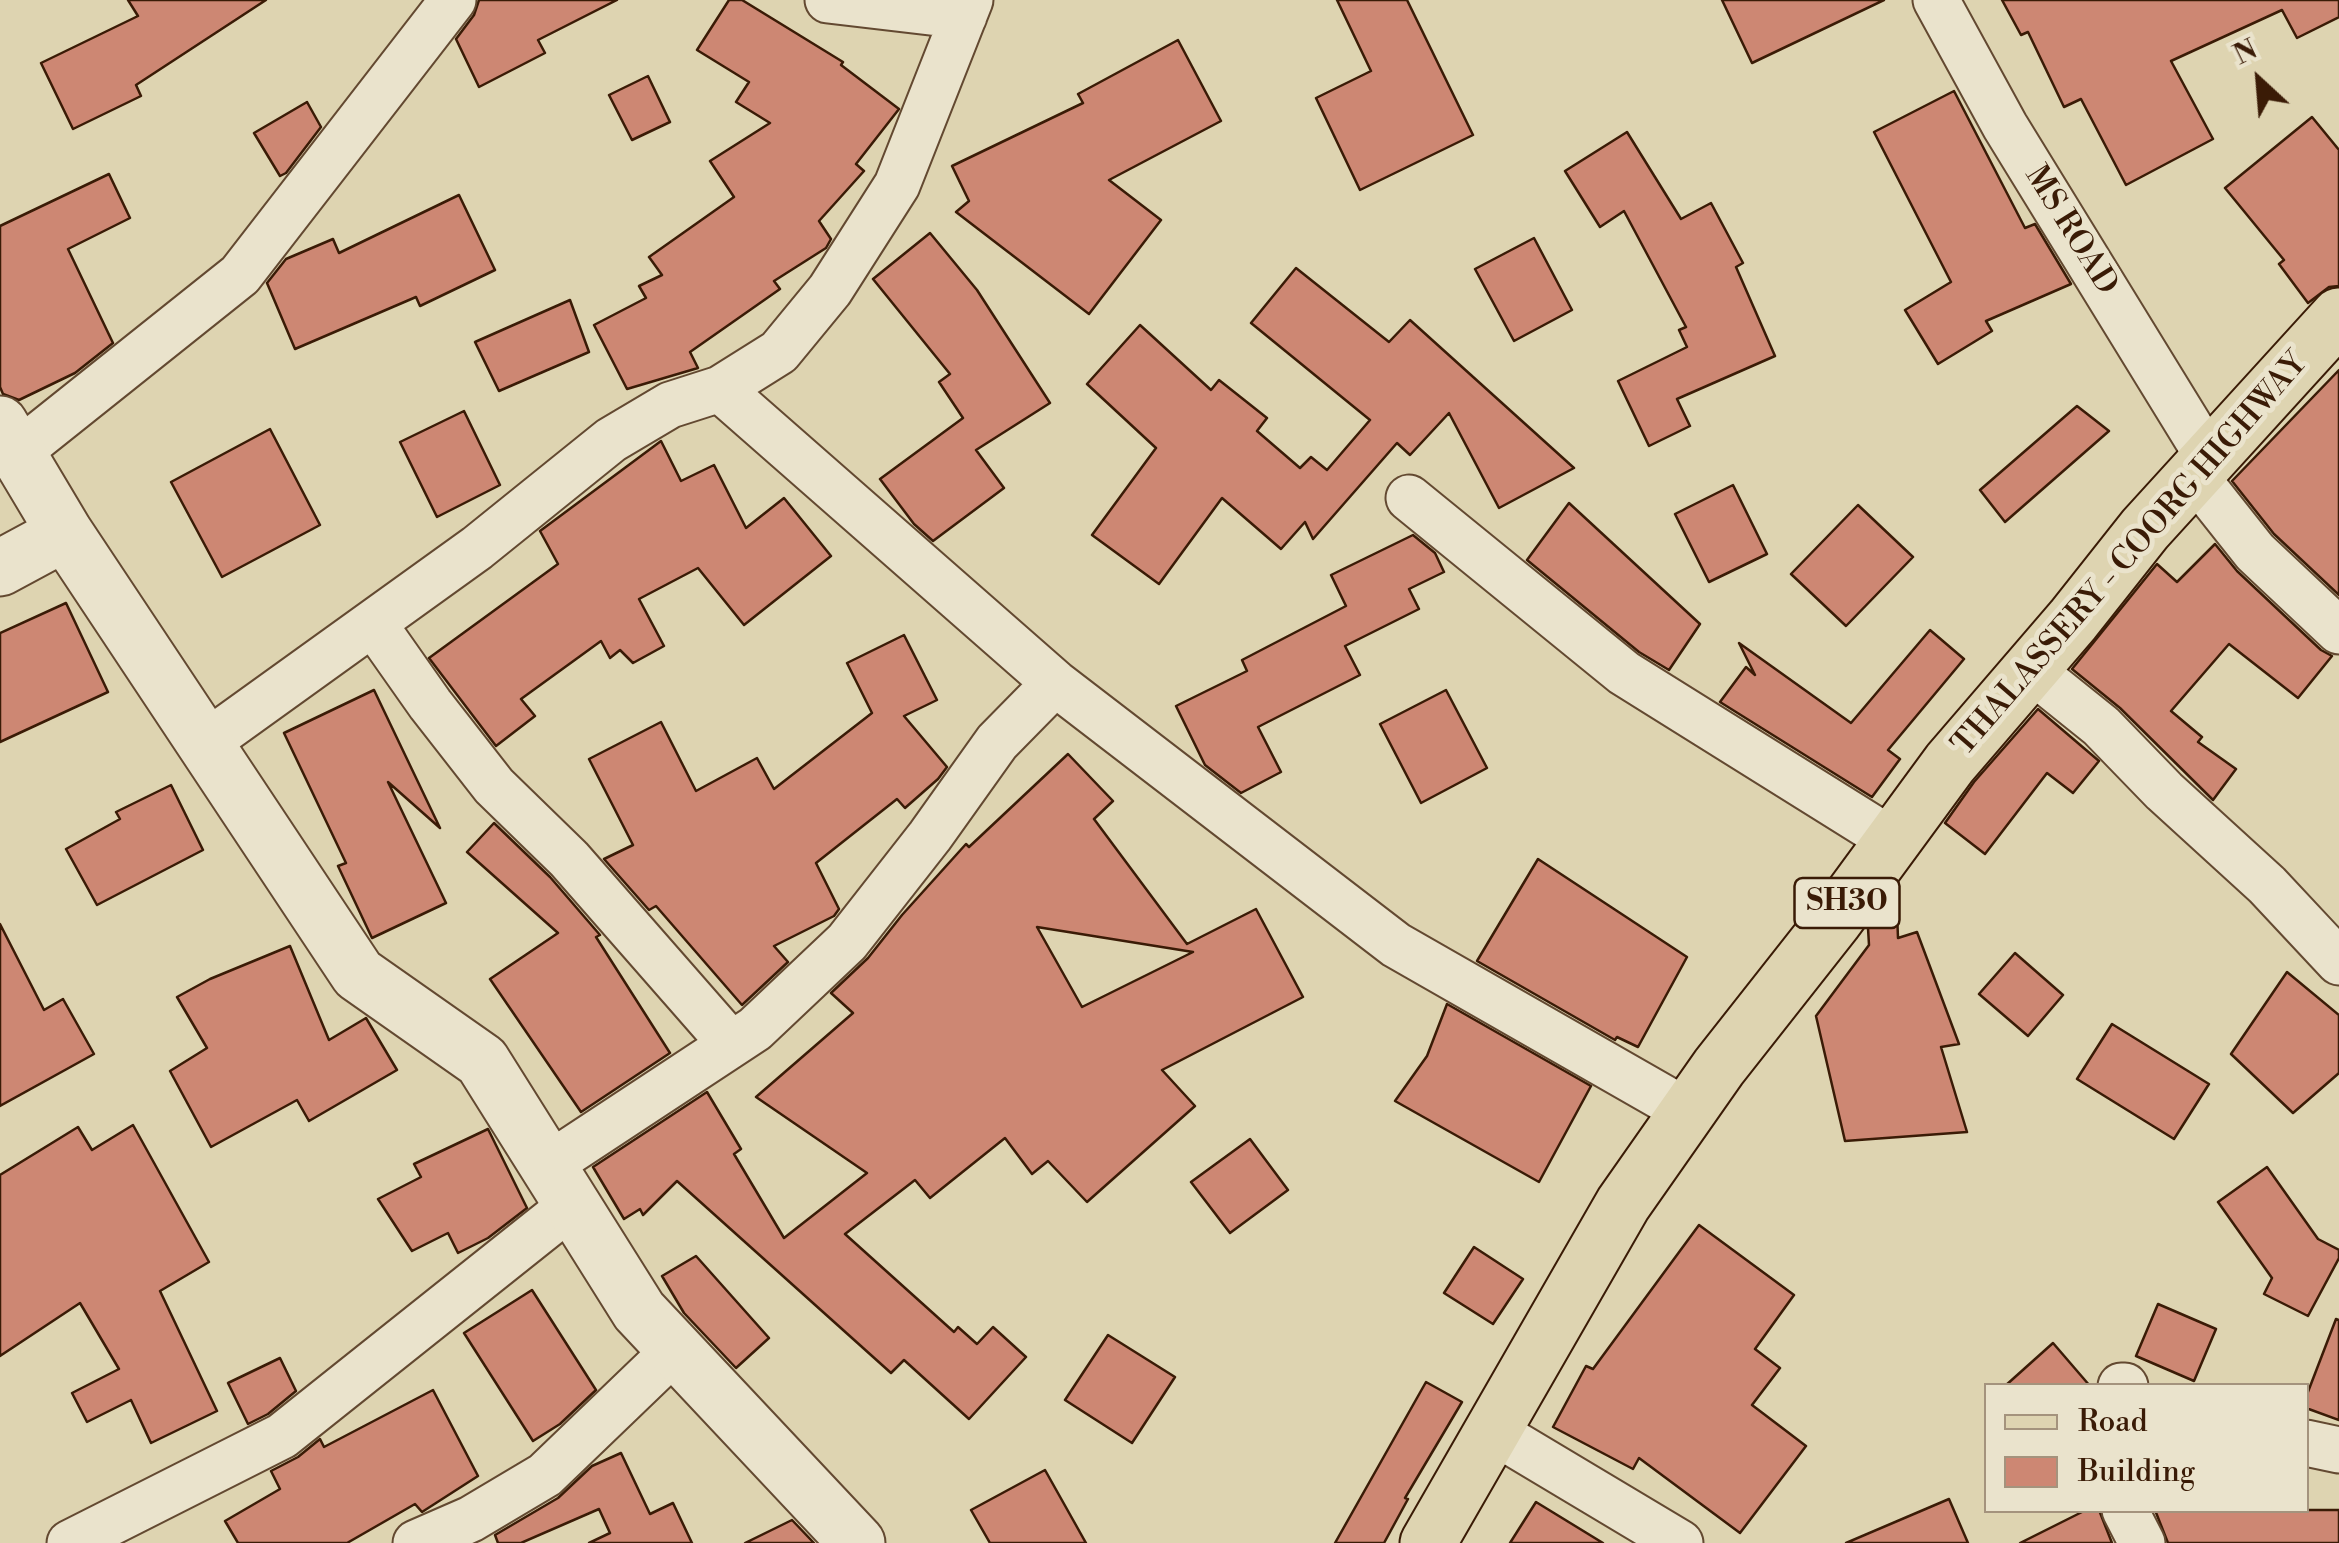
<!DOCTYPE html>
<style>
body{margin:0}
#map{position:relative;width:2339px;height:1543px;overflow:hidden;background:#ded4b1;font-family:"Libre Bodoni",serif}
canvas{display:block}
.legend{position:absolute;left:1984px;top:1383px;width:325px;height:130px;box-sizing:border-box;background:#eae3cc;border:2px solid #a4937d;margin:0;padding:12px 18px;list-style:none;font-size:30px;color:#3a1b06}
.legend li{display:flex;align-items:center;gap:20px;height:50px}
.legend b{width:50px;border:2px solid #a4937d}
.north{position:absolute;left:2209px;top:30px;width:100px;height:100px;-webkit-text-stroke:8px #eae3cc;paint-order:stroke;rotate:334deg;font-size:28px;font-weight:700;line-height:40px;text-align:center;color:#3a1b06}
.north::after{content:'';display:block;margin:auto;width:35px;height:45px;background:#3a1b06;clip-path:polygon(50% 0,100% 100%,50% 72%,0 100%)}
</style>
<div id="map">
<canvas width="2339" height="1543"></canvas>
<ul class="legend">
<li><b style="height:12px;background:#ded4b1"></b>Road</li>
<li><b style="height:28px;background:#cd8773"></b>Building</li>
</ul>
<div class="north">N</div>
</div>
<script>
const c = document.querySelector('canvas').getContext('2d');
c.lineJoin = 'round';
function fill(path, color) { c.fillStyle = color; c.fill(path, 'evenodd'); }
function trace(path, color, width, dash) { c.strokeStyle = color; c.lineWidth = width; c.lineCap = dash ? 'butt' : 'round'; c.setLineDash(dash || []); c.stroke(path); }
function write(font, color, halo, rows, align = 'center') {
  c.font = font + ' "Libre Bodoni",serif'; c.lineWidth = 10; c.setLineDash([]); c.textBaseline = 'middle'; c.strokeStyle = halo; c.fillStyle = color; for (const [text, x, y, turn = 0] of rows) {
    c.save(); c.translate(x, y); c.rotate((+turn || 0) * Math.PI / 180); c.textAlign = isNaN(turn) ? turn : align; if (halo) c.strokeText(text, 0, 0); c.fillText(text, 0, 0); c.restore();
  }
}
const building = new Path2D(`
 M128,0h138l-130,85 5,11 -68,33 -32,-66 97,-47z
 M479,0h138l-79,40 7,13 -66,34 -23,-48 18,-24z
 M729,0h13l101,62 -2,3 58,44 -43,55 8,7 -45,50 12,18 -5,9 -52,33 6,8 -90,63 8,16 -71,21 -33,-64 52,-27 -7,-12 23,-11 -13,-18 85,-60 -24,-36 60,-38 -34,-21 13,-20 -52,-32z
 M1337,0h70l66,135 -113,55 -44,-92 55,-27z
 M1722,0h162l-132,63z
 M2002,0h337v17l-42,21 -15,-28 -111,51 42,78 -87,46 -45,-86 -17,8 -36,-75 -7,3z
 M1178,40l43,81 -112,59 52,40 -72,94 -133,-102 13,-11 -17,-35 131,-63 -5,-9z
 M648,76l22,46 -38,18 -23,-45z
 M1954,91l71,137 10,-4 36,60 -85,37 6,10 -54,33 -33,-54 46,-28 -77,-150z
 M307,102l14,25 -35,46 -6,3 -26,-43z
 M2312,117l27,33v136l-10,1 -21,16 -29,-39 5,-4 -59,-72z
 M1627,132l54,87 30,-16 32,60 -7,4 39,89 -98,43 13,27 -41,20 -31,-65 69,-34 -8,-17 7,-3 -62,-116 -24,16 -35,-56z
 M109,174l21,44 -62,31 45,94 -38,30 -56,27 -16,-6 -3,-7v-161z
 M459,195l36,75 -75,36 -4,-9 -121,52 -28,-66 19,-24 47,-20 6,14z
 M930,233l47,57 73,113 -74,47 28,38 -71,53 -19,-17 -34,-45 83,-61 -24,-36 11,-8 -77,-95z
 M1534,238l38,72 -58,31 -39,-72z
 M1296,268l93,74 21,-22 164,148 -75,40 -50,-95 -39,42 -13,-12 -84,96 -8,-17 -24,27 -59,-51 -63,86 -67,-49 64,-87 -69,-64 53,-59 71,65 8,-10 48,38 -10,13 43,37 11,-11 16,13 43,-50 -119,-97z
 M570,300l19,52 -90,39 -24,-49z
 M2339,370v225l-65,-61 -42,-53z
 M2077,406l32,25 -104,91 -25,-32z
 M464,411l36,74 -63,32 -37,-75z
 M270,429l50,96 -98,52 -51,-95z
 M661,441l20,40 33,-16 32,63 38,-30 47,58 -87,69 -46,-57 -59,31 25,47 -31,17 -13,-13 -10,8 -9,-17 -80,58 14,17 -39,30 -67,-88 129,-94 -18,-33z
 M1733,485l34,69 -58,28 -34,-68z
 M1569,503l131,121 -31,46 -30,-18 -112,-92z
 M1858,505l55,52 -67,69 -55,-52z
 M1413,535l22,18 9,19 -35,17 10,20 -74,37 15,29 -102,52 23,45 -40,21 -36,-28 -29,-59 71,-35 -5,-11 104,-54 -15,-31z
 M2215,544l22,27 84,79 11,6 -34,42 -69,-54 -58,67 31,26 -4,5 38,27 -23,31 -93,-92 -48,-39 85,-105 20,18z
 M66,603l42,89 -108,50v-109z
 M1930,630l34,29 -76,91 12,9 -28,38 -152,-95 26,-35 9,8 -16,-32 112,80z
 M904,635l33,65 -33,16 43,51 -9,12 -33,29 -8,-9 -81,64 23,46 -5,7 -60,30 14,16 -46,43 -86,-99 -7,4 -45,-51 29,-14 -44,-86 72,-37 35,69 61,-33 17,31 98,-76 -25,-50z
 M374,690l66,138 -52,-46 58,121 -74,35 -34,-72 8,-3 -62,-130z
 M1446,690l41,78 -66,35 -41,-79z
 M2038,709l61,52 -26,32 -26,-20 -62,81 -40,-31 29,-41z
 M1068,754l45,47 -19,18 93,125 69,-35 47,88 -141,73 33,36 -108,96 -39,-41 -16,13 -27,-36 -75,60 -15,-18 -70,54 109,98 4,-5 19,17 16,-17 33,30 -57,62 -65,-59 -13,13 -214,-192 -34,34 -3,-6 -16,10 -31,-52 114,-75 34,57 -7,5 50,84 83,-65 -111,-76 97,-84 -22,-20 37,-35 34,-43 64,-71 3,3zM1037,927l156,25 -111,55z
 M171,785l32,65 -106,55 -31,-56 54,-30 -4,-7z
 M494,823l56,54 50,58 -4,2 74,116 -89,59 -91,-133 68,-46 -91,-81z
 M1538,859l149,98 -49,90 -21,-10 -2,3 -138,-79z
 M1897,912l1,26 19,-6 42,112 -18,3 26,85 -122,9 -29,-125 53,-71 -1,-17 7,-10z
 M0,924l44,86 19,-11 31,55 -94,52z
 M290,946l39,94 37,-22 31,52 -88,51 -12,-21 -86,47 -41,-76 37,-23 -30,-51 33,-18z
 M2015,953l48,42 -35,41 -49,-42z
 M2287,972l52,43v58l-46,40 -62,-59z
 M1447,1004l144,82 -52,96 -144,-81 32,-45z
 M2112,1024l97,60 -35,55 -97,-60z
 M133,1125l76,137 -49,29 57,120 -66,32 -20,-43 -44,22 -15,-29 47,-24 -39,-66 -80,53v-181l78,-48 14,23z
 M488,1129l39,79 -39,30 -30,15 -10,-20 -36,18 -34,-52 43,-22 -7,-13z
 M1250,1139l38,51 -58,43 -39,-51z
 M2267,1167l51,72 21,11v8l-31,58 -44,-22 8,-16 -54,-76z
 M1699,1225l95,70 -39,54 25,19 -28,37 54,41 -66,87 -101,-75 -6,11 -80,-42 33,-61 7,3z
 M1474,1247l49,32 -30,45 -49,-31z
 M696,1256l73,82 -33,30 -52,-55 -22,-37z
 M532,1290l64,100 -36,34 -27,17 -69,-108z
 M2158,1304l58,25 -22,52 -58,-25z
 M2336,1319l3,1v100l-33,-12v-11z
 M1108,1335l67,42 -43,66 -67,-43z
 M2053,1343l37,43h-85z
 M280,1358l16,33 -28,23 -20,10 -20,-41z
 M1426,1382l36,20 -57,96 3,1 -24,44h-49z
 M433,1390l45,86 -56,36 -7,-8 -68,39h-109l-13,-22 55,-32 -9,-18 27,-14 22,-18 4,8z
 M621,1453l29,61 23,-11 19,40h-103l21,-10 -11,-24 -78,34h-23l-3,-8 63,-37 34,-32z
 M1045,1470l41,73h-96l-19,-33z
 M1949,1499l19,44h-122z
 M1536,1502l67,41h-93z
 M2086,1510h13l13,33h-92z
 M2155,1510h184v33h-171z
 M792,1520l22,23h-69z`);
fill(building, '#cd8773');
trace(building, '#3a1b06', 2.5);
const minor = new Path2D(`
 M828,0l136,16
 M1936,0l69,126 204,332
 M720,389l335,294 341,262 292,167
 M17,453l223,-178 213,-275
 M2194,475l61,77 84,79
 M1409,498l215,175 269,168
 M373,623l57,81 64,82 75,73 162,185
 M2030,669l71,57 63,65 103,94 72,77
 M206,743l271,-195 134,-108 59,-35 50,-16 59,-37 51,-62 67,-105 73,-185
 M547,1166l208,-137 92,-87 83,-106 67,-94 58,-59
 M2121,1386h4
 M1491,1430l189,113
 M2306,1443l33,7
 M2125,1510l17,33
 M70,1543l212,-107 290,-231
 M416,1543l55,-24 74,-44 130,-125`);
const tertiary = new Path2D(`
 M0,424l65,109 293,441 124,87 157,250 218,232
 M0,568l65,-35`);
const primary = new Path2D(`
 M1428,1543l195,-339 96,-137 115,-146 116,-158 123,-143 72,-91 194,-213`);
trace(minor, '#634931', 49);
trace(tertiary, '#634931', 59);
trace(primary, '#3a1b06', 59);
trace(minor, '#eae3cc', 45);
trace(tertiary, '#eae3cc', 55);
trace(primary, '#ded4b1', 55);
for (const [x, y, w] of [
 [1847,903,105]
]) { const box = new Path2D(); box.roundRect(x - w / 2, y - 25, w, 50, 8); c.fillStyle = '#eae3cc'; c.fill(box); trace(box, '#3a1b06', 2.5); }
write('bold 30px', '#3a1b06', null, [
 ["SH30",1847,903]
]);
write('32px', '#3a1b06', '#eae3cc', [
 ["MS ROAD",2070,231,58],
 ["THALASSERY - COORG HIGHWAY",2131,555,-49]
]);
</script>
